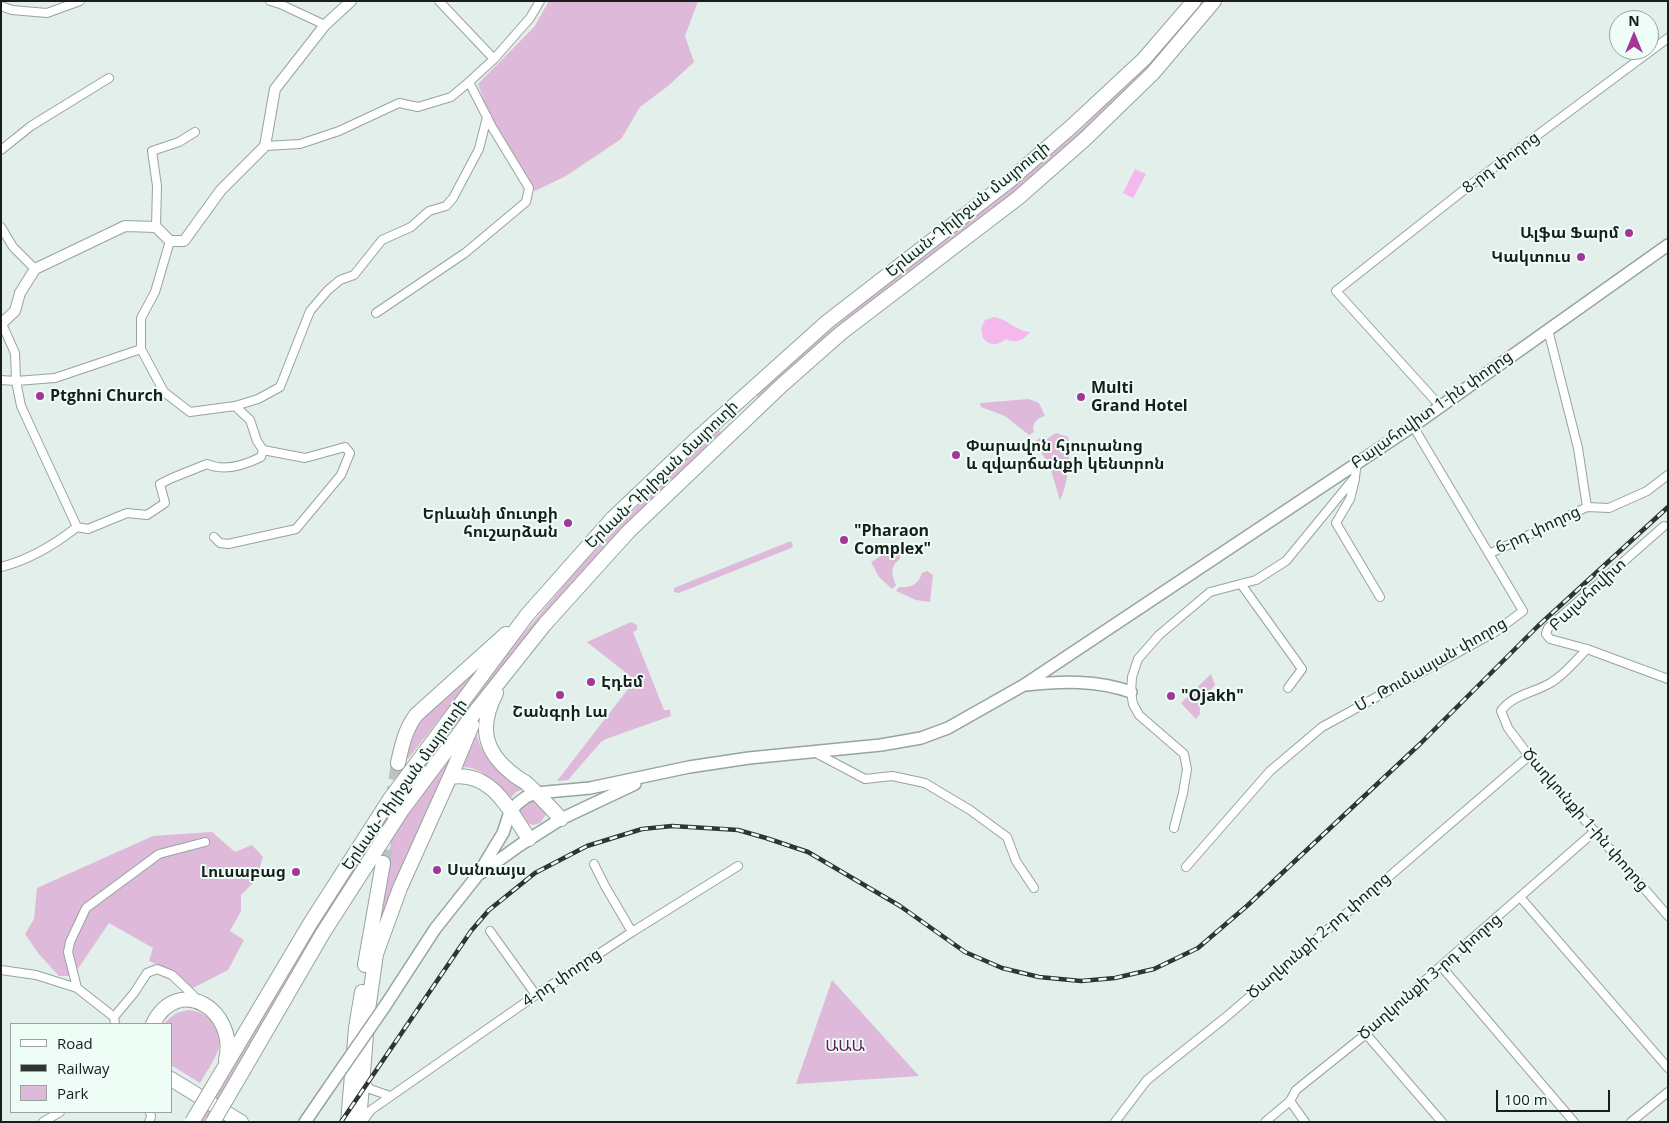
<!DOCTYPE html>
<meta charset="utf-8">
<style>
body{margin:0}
#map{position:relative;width:1669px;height:1123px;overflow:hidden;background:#e2efea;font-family:"Open Sans",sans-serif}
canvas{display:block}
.frame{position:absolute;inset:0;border:2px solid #191e1c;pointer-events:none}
.legend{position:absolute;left:10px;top:1023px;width:162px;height:90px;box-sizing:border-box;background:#effdf7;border:1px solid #99a49f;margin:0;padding:6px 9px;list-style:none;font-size:15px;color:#191e1c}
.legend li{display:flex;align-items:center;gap:10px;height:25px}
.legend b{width:25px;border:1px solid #99a49f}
.north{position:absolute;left:1609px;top:10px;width:50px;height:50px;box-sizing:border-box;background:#effdf7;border:1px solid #99a49f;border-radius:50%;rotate:0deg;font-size:14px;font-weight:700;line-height:20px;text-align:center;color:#191e1c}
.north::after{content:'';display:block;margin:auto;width:18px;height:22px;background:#a03799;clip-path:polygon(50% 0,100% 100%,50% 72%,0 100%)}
.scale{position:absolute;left:1496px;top:1090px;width:114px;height:22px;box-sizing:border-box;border:2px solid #191e1c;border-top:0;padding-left:6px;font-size:15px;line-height:18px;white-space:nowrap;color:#191e1c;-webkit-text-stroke:4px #effdf7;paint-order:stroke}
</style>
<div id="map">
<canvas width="1669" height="1123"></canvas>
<div class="frame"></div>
<ul class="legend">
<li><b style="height:6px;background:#fff"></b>Road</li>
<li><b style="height:6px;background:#2f3533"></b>Railway</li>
<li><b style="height:14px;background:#deb9d9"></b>Park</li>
</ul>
<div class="north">N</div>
<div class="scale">100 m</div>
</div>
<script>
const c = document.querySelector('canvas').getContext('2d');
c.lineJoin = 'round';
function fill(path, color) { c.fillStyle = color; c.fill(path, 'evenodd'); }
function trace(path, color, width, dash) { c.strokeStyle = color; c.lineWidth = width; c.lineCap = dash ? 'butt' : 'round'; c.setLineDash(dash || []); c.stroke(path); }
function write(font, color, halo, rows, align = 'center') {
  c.font = font + ' "Open Sans","Noto Sans Armenian",sans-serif'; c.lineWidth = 4; c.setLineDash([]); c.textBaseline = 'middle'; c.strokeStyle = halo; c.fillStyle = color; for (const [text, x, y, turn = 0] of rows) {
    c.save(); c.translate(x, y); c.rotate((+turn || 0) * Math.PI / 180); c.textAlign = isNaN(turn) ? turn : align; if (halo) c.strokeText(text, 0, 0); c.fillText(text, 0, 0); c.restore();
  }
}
fill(new Path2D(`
 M549,1h149l-13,35 9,26 -26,24 -28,21 -19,32 -55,37 -31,15 -49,-84 -8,-23 56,-57z
 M1199,1h7l-67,79 -37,36 -76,68 -267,214 -4,-5 102,-85 154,-120 69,-58 49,-49z
 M1029,399l10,4 6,13c-8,2 -14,7 -11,16l-5,3 -24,-19 -24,-9 -1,-3 1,-1z
 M718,428l3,4 -76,75 -165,189 -272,426h-7l135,-231 59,-89 93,-126 94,-112 91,-94z
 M1056,433l12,4c4,13 -1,52 -8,63l-10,-33 -15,-25 4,-4 8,1z
 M791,541l2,5 -2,2 -112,45 -5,-1v-4z
 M893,549l5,1 2,3v6c-11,8 -8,16 -4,26l-4,4 -13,-12 -8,-15z
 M927,571l6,4 -3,27 -14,-2 -20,-9 3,-4c12,1 19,-2 23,-14z
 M631,622l6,3v5l-4,2 31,78h6l1,6 -65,23 -5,3 -33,38 -11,1 78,-101 -48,-38z
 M491,653l-83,106 -3,-6 15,-33z
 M1211,674l4,11c-10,12 -16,12 -15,29l-4,5 -15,-16z
 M476,732c6,26 24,45 48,57l-8,3 -6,7c-13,-14 -30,-36 -52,-31z
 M460,743l-87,201 18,-103 18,-29z
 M534,798l13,15 -7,10 -7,2 -8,-2 -6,-11v-4z
 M212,832l23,20 17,-7 11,12 -7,23 -15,15v16l-11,20 14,9 -16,30 -37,19 -17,-17 -25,-11 4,-13 -44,-25 -36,53h-14l-21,-23 -13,-19 9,-15 3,-31 116,-52z
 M832,980l87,96 -123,8z
 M188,1010c21,1 38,20 30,41 -5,11 -12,22 -18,32l-29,-18v-41h-8l13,-11z`), '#deb9d9');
fill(new Path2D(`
 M1135,169l11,5 -13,24 -10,-5z
 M994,317c13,2 22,14 36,15 -6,8 -15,12 -24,7 -8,7 -16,7 -23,-1l-2,-9 4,-9z`), '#f5b8ed');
trace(new Path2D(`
 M383,863l15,-100`), '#bac5c1', 14, [14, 7]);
const street = new Path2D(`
 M270,1l10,3 45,21
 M439,1l55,58
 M1,6l11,4 35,3 33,-12
 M265,146l35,-2 39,-13 60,-28 19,4 33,-10 18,-15 25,-23 36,-41 10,-17
 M1,150l30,-24 78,-48
 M1,227l12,20 22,22
 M156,227l1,-41 -5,-35 27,-9 16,-10
 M376,313l89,-60 61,-51 3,-14 -37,-61 -23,-45
 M1548,330l30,118 9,59
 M1,380l15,1 39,-3 86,-29
 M235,406l23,-7 22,-12 30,-76 18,-21 12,-10 14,-5 28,-35 29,-13 18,-16 17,-5 7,-8 26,-49 8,-32
 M1441,407l-105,-116 133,-105 199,-148
 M1355,479l-5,20 -14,24 44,74
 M1664,526l-116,102 -2,6 4,5 37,10 81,30
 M77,527l11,2 39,-16 20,2 18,-12 -5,-19 12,-6 35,-14c18,8 38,1 54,-7l2,-7 -6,-9 -7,-21 -15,-14 -45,6 -26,-20 -23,-43v-31l14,-26 15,-51
 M214,537l6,6 8,1 68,-15 45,-54 9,-22 -5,-6 -40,11 -42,-8
 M1489,554l98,-47 22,1 38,-17 21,-16
 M1,567c28,-7 53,-22 76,-40l-56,-121 -5,-25 -1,-28 -13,-29
 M1241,584l61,85 -14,19
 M1587,649c-11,11 -22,25 -35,33 -17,11 -39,12 -51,29l7,17 21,28 139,160
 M814,752l51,27 27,-3 33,7 45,27 37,27 9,24 18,27
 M1174,828l9,-35 4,-24 -3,-15 -45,-39 -6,-11 -2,-12 1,-15 6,-18 21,-24 51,-43 46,-12 30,-19 69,-84 2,-15
 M594,864l11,22 27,46
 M1186,867l84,-96 52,-44 173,-95 28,-21 -110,-185
 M1520,897l148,171
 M490,931l46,64
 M1441,966l133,156
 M1,970l35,5 41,13 37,29 1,7
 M77,988l-9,-36 2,-10 16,-34 73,-54 46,-12
 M114,1017l20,-24 13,-20 10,-4 15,6 21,20 -3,5
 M1366,1034l76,88
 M363,1080l7,9 20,7
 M1290,1101l15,21
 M43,1122l17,-10
 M149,1122l2,-5 -1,-5
 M362,1122l9,-12 165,-115 96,-63 106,-66
 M1115,1122l32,-42 79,-63 303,-261
 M1265,1122l25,-21 6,-11 70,-56 75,-68 154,-135
 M1631,1122l37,-30`);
const secondary = new Path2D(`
 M1,324l14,-13 5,-18 15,-24 90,-43 31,1 14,14h14l37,-51 44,-44 10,-57 50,-64 26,-24`);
const primary = new Path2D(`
 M1026,685c36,-4 71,-5 105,7
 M481,873l39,-28 41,-26 74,-35
 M385,1006l50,-77 42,-53 26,-43 7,-21 8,-9 8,-6 10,-4 54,-5 99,-21 60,-9 132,-13 40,-7 27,-10 76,-43 389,-259 255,-181
 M305,1122l24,-35`);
const highway = new Path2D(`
 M496,693c-17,33 -13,58 17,81 4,4 9,6 13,9 12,11 24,24 35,36
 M398,763c4,-18 7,-33 18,-48l90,-81
 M450,777c42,-7 59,33 79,62
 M365,965l18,-102
 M153,1024c25,-51 85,-14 73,36
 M244,1069l79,-136 79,-123 77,-103 66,-83 84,-93 153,-146 59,-52 177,-135 67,-59 68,-66 61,-72
 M171,1079l70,43
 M214,1085l97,-163 79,-123 137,-184 86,-97 77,-73 137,-123 182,-141 63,-55 72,-67 50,-58
 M348,1122l8,-94 6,-36
 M359,1122l9,-112 8,-56 24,-66 54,-120 18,-43`);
trace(street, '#97a49e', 10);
trace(secondary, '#97a49e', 12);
trace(primary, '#97a49e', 14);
trace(highway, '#97a49e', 16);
trace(street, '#fff', 8);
trace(secondary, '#fff', 10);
trace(primary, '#fff', 11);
trace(highway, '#fff', 14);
const rail = new Path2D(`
 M341,1122l130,-191 18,-21 46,-37 52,-27 55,-17 30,-3 34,2 32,2 28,8 42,14 92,54 65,46 37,16 37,9 42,4 34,-3 39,-9 44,-21 50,-43 173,-162 117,-117 130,-119`);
trace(rail, '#2f3533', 4.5);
trace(rail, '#effdf7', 2.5, [8]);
const primaryBridge = new Path2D(`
 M329,1087l56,-81`);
const highwayBridge = new Path2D(`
 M192,1122l22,-37
 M213,1122l31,-53`);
trace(primaryBridge, '#97a49e', 14, []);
trace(highwayBridge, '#97a49e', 16, []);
trace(primaryBridge, '#fff', 11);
trace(highwayBridge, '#fff', 14);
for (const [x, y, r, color] of [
 [1629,233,5,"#a03799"],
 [1581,257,5,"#a03799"],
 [40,396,5,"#a03799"],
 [1081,397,5,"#a03799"],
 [956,455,5,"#a03799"],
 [568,523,5,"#a03799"],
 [844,540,5,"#a03799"],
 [591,682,5,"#a03799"],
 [560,695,5,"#a03799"],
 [1171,696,5,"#a03799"],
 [437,870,5,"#a03799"],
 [296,872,5,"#a03799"]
]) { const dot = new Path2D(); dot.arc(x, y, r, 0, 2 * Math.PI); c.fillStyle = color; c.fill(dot); trace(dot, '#effdf7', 2); }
write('16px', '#191e1c', '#effdf7', [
 ["8-րդ փողոց",1501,163,-37],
 ["Երևան-Դիլիջան մայրուղի",968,210,-39],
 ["Բալահովիտ 1-ին փողոց",1432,410,-35],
 ["Երևան-Դիլիջան մայրուղի",662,475,-44],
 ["6-րդ փողոց",1538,530,-25],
 ["Բալահովիտ",1588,595,-43],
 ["Մ․ Թումասյան փողոց",1431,665,-30],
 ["Երևան-Դիլիջան մայրուղի",405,785,-55],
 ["Ծաղկունքի 1-ին փողոց",1585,820,49],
 ["Ծաղկունքի 2-րդ փողոց",1319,936,-41],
 ["Ծաղկունքի 3-րդ փողոց",1430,977,-41],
 ["4-րդ փողոց",562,978,-34]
]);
write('bold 16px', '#191e1c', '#effdf7', [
 ["Ալֆա Ֆարմ",1619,233,"right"],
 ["Կակտուս",1571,257,"right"],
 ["Multi",1091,388],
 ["Grand Hotel",1091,406],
 ["Ptghni Church",50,396],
 ["Փարավոն հյուրանոց",966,446],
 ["և զվարճանքի կենտրոն",966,464],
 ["Երևանի մուտքի",558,514,"right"],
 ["հուշարձան",558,532,"right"],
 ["\"Pharaon",854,531],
 ["Complex\"",854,549],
 ["Էդեմ",601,682],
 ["\"Ojakh\"",1181,696],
 ["Շանգրի Լա",560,712,"center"],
 ["Սանռայս",447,870],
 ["Լուսաբաց",286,872,"right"]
], 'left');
write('16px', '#601b5c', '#effdf7', [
 ["ԱԱԱ",845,1046]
]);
</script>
